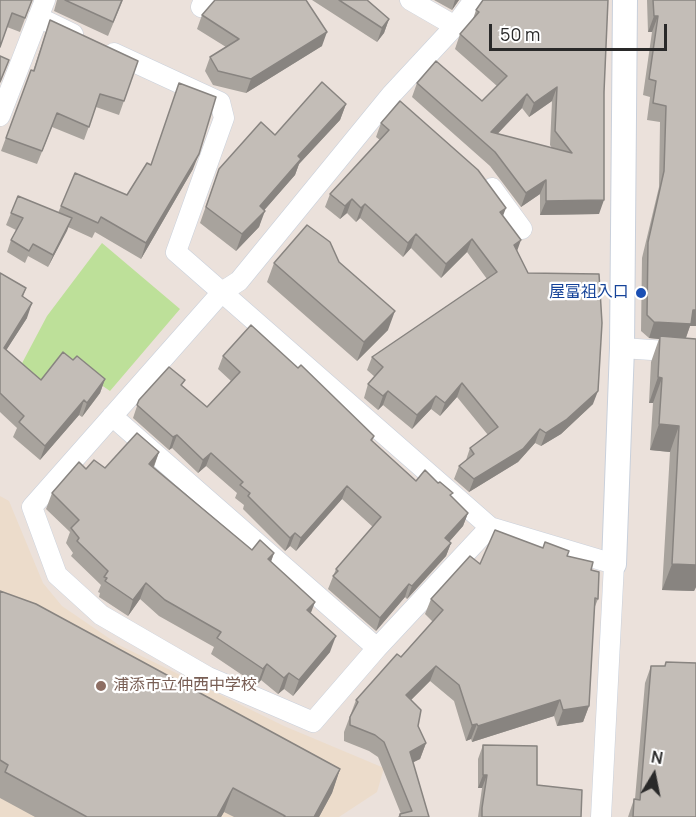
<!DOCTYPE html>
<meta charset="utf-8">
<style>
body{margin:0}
#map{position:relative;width:696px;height:817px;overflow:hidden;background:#ebe1db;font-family:Manrope,sans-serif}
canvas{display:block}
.north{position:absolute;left:624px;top:745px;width:60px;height:60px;-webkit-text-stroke:4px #fff;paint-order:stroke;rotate:10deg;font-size:16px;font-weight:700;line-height:24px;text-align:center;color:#292929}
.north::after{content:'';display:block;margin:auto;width:21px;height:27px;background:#292929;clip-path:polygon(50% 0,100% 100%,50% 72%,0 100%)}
.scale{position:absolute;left:489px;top:24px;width:178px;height:27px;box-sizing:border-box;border:3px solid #292929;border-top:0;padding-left:8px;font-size:18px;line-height:21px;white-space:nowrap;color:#292929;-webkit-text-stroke:4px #fff;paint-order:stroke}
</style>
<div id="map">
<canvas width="696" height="817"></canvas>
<div class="north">N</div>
<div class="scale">50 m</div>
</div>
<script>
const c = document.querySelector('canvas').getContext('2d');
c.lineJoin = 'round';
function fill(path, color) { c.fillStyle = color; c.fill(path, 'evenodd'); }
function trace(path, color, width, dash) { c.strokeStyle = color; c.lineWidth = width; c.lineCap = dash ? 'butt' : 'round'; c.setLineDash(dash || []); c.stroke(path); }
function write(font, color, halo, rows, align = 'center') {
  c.font = font + ' Manrope,"Noto Sans JP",sans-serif'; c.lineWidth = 4.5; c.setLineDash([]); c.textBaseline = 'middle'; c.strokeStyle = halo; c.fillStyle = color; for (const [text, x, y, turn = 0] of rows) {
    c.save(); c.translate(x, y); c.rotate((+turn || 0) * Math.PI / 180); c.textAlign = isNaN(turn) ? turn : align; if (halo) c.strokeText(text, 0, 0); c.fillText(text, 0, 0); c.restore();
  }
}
fill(new Path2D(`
 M0,496l9,5 34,82 19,23 57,39 165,81 100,42 -7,24 -38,25h-339z`), '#ecdccb');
fill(new Path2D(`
 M102,243l78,66 -70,82 -49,-34 -23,27 -18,-17 27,-51z`), '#bde099');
const minor = new Path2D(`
 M410,0l45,26
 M474,0l-19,26 -64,69 -152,186 -17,11 -190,215 25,68 44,40 107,62 105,45 64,-74 113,-121
 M201,7l3,-7
 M38,17l35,17
 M114,53l106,49 4,16 -48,134 314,275 124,37 -13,253
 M0,116l45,-116
 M492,188l30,41
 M622,348l74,5
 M112,416l265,232`);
const tertiary = new Path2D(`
 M614,564l8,-216 3,-348`);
trace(minor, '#c9d0db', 21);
trace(tertiary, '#c9d0db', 26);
trace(minor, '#fff', 20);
trace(tertiary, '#fff', 24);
fill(new Path2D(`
 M0,0h32l-12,32 -13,-5z
 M57,0h66l-15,36 -54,-25z
 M312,0h55l22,19 -5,14 -7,9z
 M434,0h25l-7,10z
 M608,0l-9,214 -59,1v-21l-19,13 -31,-41 -78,-69 5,-14 65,18 15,-15 -42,-37 5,-15 13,-15 3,-9zM552,101l-2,44 2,3 -55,-14 25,-26 7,9z
 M647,0h49l-6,326 -4,12 10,1v248l-2,4 -32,-1 8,-138 -20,-2 3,-47h-4l2,-41 8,-23 -10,-1 -8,-7 1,-73 17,-71 1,-65 -13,-2 3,-23 -7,-2 9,-63h-4z
 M202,15l120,31 -76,47 -33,-8 -8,-14 5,-14 16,-10 -29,-18z
 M50,20l88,41 -19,54 -23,-8 -12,33 -32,-13 -15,37 -36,-13 30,-81 2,1z
 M179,83l14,86 -52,90 -46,-27 -3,6 -24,-11 -20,40 -20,-11 -3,7 -18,-11 4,-12 5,-10 -10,-5 5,-12h47l3,-7 66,-11 24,-30z
 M346,104l-6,16 -41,44 -4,11 -31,35 -5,17 -23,24 -36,-28 19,-54 56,-34z
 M381,123l122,93 14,35 76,153 -32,30 -20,12 -6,-3 -17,19 -49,30 -15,-13 5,-13 7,-6 4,-12 18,-13 -31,-38 -17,19 -9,-7 -19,20 -29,-24 -5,5 -14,-12 4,-14 7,-7 -8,-7 5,-13 115,-78 -20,-27 -26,26 -30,-30 -8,9 -43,-39 -4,4 -9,-9 -7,6 -15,-12 5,-13 50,-54 -4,-3z
 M339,262l49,68 -31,31 -90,-79 7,-19z
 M0,273l26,15 -3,9 4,21 -21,32 35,30 32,-20 32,19 -5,14 -18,24 -3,-2 -39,45 -27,-23 4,-9 -17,-16z
 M223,356l75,12 76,68 -2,5 44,40 36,16 16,16 -5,13 -14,16 2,1 -5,13 -39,43 -2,-2 -29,34 -48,-42 8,-20 37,-42 -31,-28 -46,52 -6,-5 -5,5 -42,-42 1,-4 -9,-7 2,-5 -31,-27 -8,7 -26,-25 -3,2 -36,-32 6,-18 43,-14 25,21 24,-26 -13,-12z
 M159,452l-5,15 98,83 22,3 -3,9 44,40 -5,11 20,39 -37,44 -9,-7 -6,5 -17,-14 -4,5 -46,-31 3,-7 -55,-31 -19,-17 -12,17 -29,-19 1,-4 -2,-1 3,-7 -30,-29 2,-3 -7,-10 4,-11 -24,-23 6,-16 34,-24 19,-1z
 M543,548l24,8 24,14 7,29 -4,10 -5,97 -6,16 -26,4 -3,-10 -82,26 -1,-3 -5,2 -12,-40 -24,-20 -19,19 7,26 8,17 -6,16 -7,3 16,55h-31l2,-3h1l-23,-57 -9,-6 -25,-10v-9l12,-32 45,-43 32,-35 -8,-8 6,-15 49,-35z
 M0,591l340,178 -8,24 -13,24h-85l-10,-5 -3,5h-186l-35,-19z
 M651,666l45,151h-68l6,-18h1l10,-116z
 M483,745l54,40 44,32h-103l4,-29h-4v-29z`), '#a8a39d');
fill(new Path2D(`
 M455,0h4l-7,10z
 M654,16h4l-6,16h-4z
 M389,19l-5,14 -7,9 5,-14z
 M327,32l-5,14 -76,47 5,-14z
 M557,87l-5,14 -23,16 5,-14z
 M527,94l-5,14 -35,37 4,-13z
 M346,104l-6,16 -41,44 -4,11 -41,47 6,-16 38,-50z
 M199,154l-6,15 -52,90 5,-16z
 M546,180l-6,14 -19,13 5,-14z
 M352,199l-5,14 -7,6 5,-13z
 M604,200l-5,14 -59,1 6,-14z
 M365,204l-5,14 -4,4 5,-14z
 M506,208l-5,13 -1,-9z
 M265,211l-6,16 -23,24 6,-17z
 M72,218l-5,13 -19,36 5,-12z
 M416,234l-5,14 -8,9 5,-14z
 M472,239l-5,13 -26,26 5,-14z
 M521,240l-5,14 -2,-9z
 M32,303l-5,15 -27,42 4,-12z
 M693,310h3v16h-6l-5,14 -25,-4 -1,3 -10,-1 5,-16z
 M395,311l-7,19 -31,31 7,-19z
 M658,377l4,1 -9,25h-4z
 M105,379l-5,14 -18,24 5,-14z
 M462,383l-5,14 -17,19 5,-13z
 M388,391l-5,14 -5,5 5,-14z
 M598,391l-5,13 -32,30 -20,12 5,-13z
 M436,396l-5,13 -19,20 5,-14z
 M84,400l-5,15 -39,45 5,-14z
 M659,424l20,2 -9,26 -20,-2z
 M540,429l-5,14 -17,19 -49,30 5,-13z
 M177,435l-5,13 -3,2 4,-13z
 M159,452l-6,16 -4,-4z
 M211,453l-5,13 -8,7 5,-13z
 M347,486l-5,13 -46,52 5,-13z
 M468,513l-5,13 -22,25 4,-13z
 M295,533l-5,13 -5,5 5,-13z
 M451,543l-5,13 -39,43 5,-13z
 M274,553l-6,16v-10z
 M672,564l24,1v22l-2,4 -32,-1z
 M146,583l-6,16 -12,17 5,-16z
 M409,584l-4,13 -29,34 4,-13z
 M315,602l-6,16 -2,-8z
 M336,636l-6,16 -37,44 6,-16z
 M267,664l-6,16 -4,5 6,-16z
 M436,666l-6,15 -30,30 6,-16z
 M289,673l-5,16 -6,5 6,-16z
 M560,700l-6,16 -82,26 6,-16z
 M589,706l-6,16 -26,4 6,-16z
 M477,724l-6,15 -5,2 6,-16z
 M426,743l-6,16 -16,8 6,-15z
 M340,769l-8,24 -13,24h-5z
 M483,775h4l-5,13h-4z
 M233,788l-9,24 -3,5h-4z`), '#888480');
const building = new Path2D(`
 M0,0h32l-7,18 -13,-5 -12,34z
 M65,0h57l-9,22z
 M215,0h91l21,32 -76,47 -33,-8 -8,-14 29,-18 -37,-24z
 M339,0h28l22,19 -7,9z
 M483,0h125l-4,92v108l-58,1v-21l-20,13 -31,-41 -78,-69 19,-22 46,40 25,-25 -47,-42 19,-22 -3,-2zM557,87l-2,44 17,22 -81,-21 36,-38 7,9z
 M653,0h43v310h-3l-2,14 -37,-2 -7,-7 1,-73 16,-71 2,-65 -13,-3 3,-22 -7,-2 9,-63h-4z
 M50,20l88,41 -14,40 -24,-7 -11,33 -32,-14 -15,38 -36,-13 25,-68 3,1z
 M0,56l9,4 -9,22z
 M322,82l24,22 -48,52 3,3 -41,47 5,5 -23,23 -36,-27 13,-38 42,-47 14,13z
 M179,83l37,14 -17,57 -53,89 -45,-26 -3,6 -37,-17 14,-33 52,22 20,-32 4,2z
 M400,101l78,69 28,38 -6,4 21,28 -7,5 14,28 71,1 3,49 -4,68 -32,29 -20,13 -6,-4 -17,20 -49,30 -15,-13 15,-12 -4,-6 28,-21 -36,-44 -17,20 -9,-7 -19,19 -29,-24 -5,5 -15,-12 15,-17 -11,-10 125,-85 -25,-33 -26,25 -30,-30 -8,9 -43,-39 -4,4 -9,-9 -7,7 -15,-12 59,-64 -8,-7z
 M18,196l54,22 -19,37 -20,-11 -4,7 -18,-11 12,-22 -12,-5z
 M307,225l23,17 9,20 56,49 -31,31 -90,-79z
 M0,273l26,15 -4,8 10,7 -28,45 37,32 22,-28 10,8 4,-4 28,23 -18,24 -3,-3 -39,46 -26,-24 5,-6 -24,-23z
 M251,325l47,43 3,-3 73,71 -3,4 45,41 9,-11 13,13 2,-1 13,11 -3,2 18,18 -23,25 6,5 -39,43 -3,-2 -29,34 -47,-42 5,-5 -2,-2 45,-52 -34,-31 -46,52 -6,-5 -5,5 -42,-42 2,-3 -10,-8 3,-3 -32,-29 -8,7 -26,-25 -4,2 -36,-32 2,-5 30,-33 16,13 -4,5 26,22 33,-35 -17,-16z
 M660,336l36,3v226l-24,-1 7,-138 -20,-2 3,-46 -4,-1z
 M137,433l22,19 -10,12 103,86 8,-10 14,13 -6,6 47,43 -8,8 29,26 -37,44 -10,-7 -5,5 -17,-14 -4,5 -46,-31 4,-6 -56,-32 -19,-17 -13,17 -28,-19 2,-3 -3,-1 4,-6 -31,-30 2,-3 -8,-10 8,-8 -27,-27 27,-31 7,7 8,-9 11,8z
 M495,530l48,18 2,-6 24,9 -2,5 26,6 -2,8 8,2 -1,27 -3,-1 -6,108 -26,4 -3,-10 -82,26 -1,-2 -5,1 -13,-40 -23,-19 -30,29 15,15 -3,16 8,17 -16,9 19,65h-29v-3l12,-3 -28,-69 -9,-7 -25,-10v-8l8,-15 -2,-2 41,-46 4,3 42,-47 -12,-11 39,-43 10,8z
 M0,591l36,13 304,165 -26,48h-30l1,-1 -52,-28 -16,29h-130l-82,-45 3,-7 -8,-5z
 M666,662l30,1v154h-63l1,-18 6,1 11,-134h14z
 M483,745l54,1v39l45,5 -1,27h-99v-9l5,-33h-4z`);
fill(building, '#c3bdb7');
trace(building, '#888480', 1.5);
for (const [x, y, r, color] of [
 [641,293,6,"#1a4fb4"],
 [101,686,6,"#8d6e63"]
]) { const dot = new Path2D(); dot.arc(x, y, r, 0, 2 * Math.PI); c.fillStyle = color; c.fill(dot); trace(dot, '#fff', 2); }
write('16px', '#164399', '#fff', [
 ["屋富祖入口",629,293]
], 'right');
write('16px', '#785e54', '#fff', [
 ["浦添市立仲西中学校",113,686]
], 'left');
</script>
